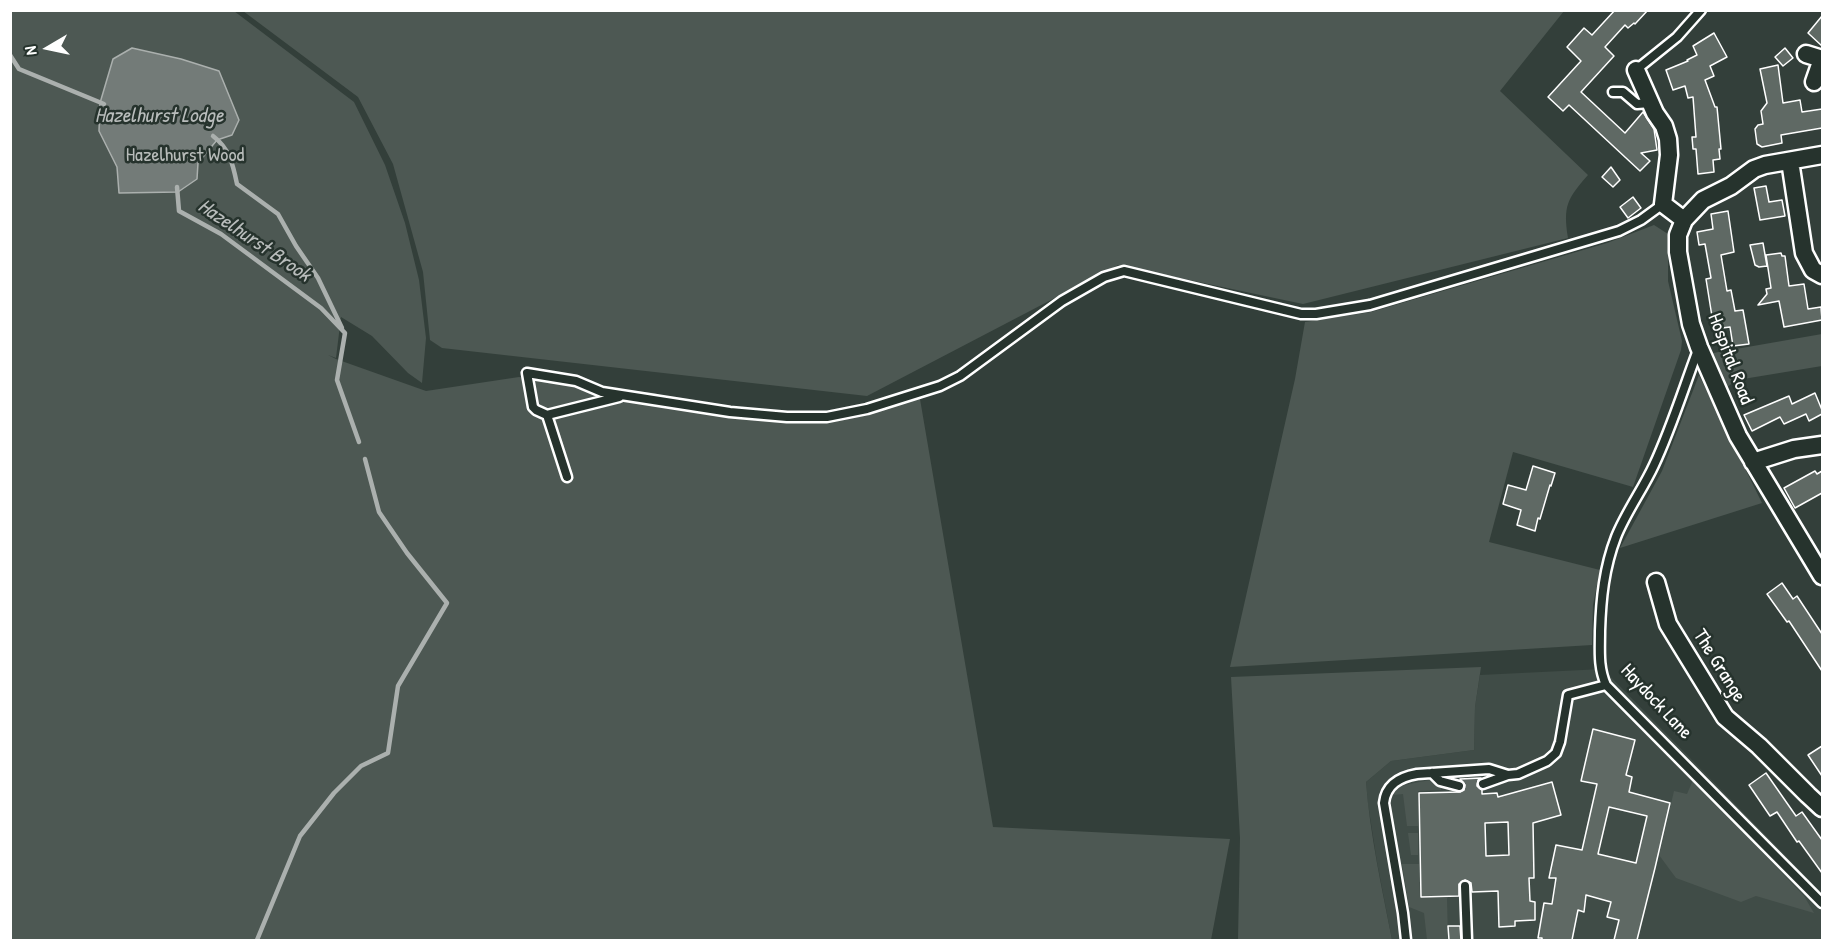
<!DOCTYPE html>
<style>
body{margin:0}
#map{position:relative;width:1833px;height:951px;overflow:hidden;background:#333f3a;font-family:"Patrick Hand",sans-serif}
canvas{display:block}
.frame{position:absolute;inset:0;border:12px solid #fff;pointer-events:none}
.north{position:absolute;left:18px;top:18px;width:60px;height:60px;-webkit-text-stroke:4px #26332d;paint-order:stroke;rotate:261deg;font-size:16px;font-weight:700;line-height:24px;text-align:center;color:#fff}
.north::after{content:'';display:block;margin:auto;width:21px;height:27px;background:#fff;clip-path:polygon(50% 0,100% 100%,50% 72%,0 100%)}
</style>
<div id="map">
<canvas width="1833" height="951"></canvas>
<div class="frame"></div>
<div class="north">N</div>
</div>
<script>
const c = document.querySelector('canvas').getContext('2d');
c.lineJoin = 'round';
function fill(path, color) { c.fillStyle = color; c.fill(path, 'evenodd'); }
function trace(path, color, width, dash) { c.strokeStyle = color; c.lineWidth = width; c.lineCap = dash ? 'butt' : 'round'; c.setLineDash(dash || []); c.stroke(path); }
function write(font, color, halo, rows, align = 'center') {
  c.font = font + ' "Patrick Hand",sans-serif'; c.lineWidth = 5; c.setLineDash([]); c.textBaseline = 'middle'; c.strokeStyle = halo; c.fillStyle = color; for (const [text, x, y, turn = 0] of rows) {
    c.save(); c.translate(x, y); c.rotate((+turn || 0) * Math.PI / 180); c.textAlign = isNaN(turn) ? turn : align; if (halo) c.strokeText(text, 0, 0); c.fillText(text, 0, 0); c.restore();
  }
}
fill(new Path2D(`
 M1603,669l219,224v47h-430l-15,-78 -9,-58 -2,-22 25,-21 83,-11 1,-43 5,-32z`), '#404c47');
fill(new Path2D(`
 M10,11h224l120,91 31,63 20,58 14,57 7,58 -4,45 -14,-10 -36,-37 -31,-19 -5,41 -8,-3 8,4 90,32 93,-14 135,16 75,22 68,6h31l34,-6 49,-17 9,1 73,428 237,12 -19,101h-1200z
 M243,11h1321l-64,80 88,84c-21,24 -25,31 -20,63l-265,66 -185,-39 -251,131 -425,-48 -12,-8 -7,-68 -30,-108 -35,-67z
 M1654,225l14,9v47l14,60 -1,9 -48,137 -120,-35 -24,90 111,28 -7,35 -1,40 -362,22 65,-288 10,-57 66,-10 236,-69z
 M1822,334v32l-85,14 -10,7 -14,-34z
 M1699,375l63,128 -142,45 42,-77z
 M1481,667l-6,40 -1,43 -83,11 -25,21c4,53 16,106 26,158h-154l2,-102 -9,-161z
 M1430,780l12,7 -1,3 -23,1v35h-11l-4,-32 -10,1v-4c11,-8 24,-8 37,-11z
 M1693,780l111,116 10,17 -58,-17 -15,6 -65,-24 -17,-23 15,-64 13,3z
 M1408,833h10v22h-7z
 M1402,864h17l1,34h27l1,42h-21l-3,-27 -15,-6z`), '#4d5853');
const water = new Path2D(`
 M132,48l49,11 38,12 20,49 -7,15 -15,5 -19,23 -1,16 -19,13 -59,1 -2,-26 -18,-36 1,-28 13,-44z`);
fill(water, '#737b78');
trace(water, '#abb0ae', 1.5);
trace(new Path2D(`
 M10,55l9,14 85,35
 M213,136c17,13 20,29 24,48l41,30 18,32 22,32 24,50
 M177,187l2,24 42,23 100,74 24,25 -8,47 22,62
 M257,940l43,-104 34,-43 27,-27 27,-13 10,-67 49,-83 -40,-50 -28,-41 -14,-53`), '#abb0ae', 4.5);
const building = new Path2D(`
 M1615,10h33l-13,14 -1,-1 -6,5 -3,-3 -20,22 9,9 -33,36 44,41 18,-21 11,17 3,21 -16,3 9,8 -10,10 -71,-66 -6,6 -15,-14 33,-36 -14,-14 17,-19 8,7z
 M1822,16v30l-14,-13z
 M1714,33l13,24 -17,9 4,10 -9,4 10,27h2l4,42h-2l1,10 -7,1 1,12 -16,2 -2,-25h-3l-1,-12h4l-3,-40 -5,1 -3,-12 -12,4 -7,-20 22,-9 -1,-1 10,-5 -4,-9z
 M1785,48l8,10 -10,8 -8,-9z
 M1778,65l5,38 17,-3 2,12 20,-3v19l-41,7 1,8 -20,4 -5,-3 -2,-15 3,-4 5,-1 -2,-13 6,-8 -7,-34z
 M1611,167l9,13 -7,7 -11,-10z
 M1766,186l3,16 13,-2 3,16 -25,4 -6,-32z
 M1633,197l8,11 -13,10 -8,-11z
 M1728,211l6,41 -13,3 6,36 4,-1 4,21 8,-1 6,34 -16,2 -3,-19 -16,2 -8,-50 5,-1 -6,-34 -6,1 -2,-13 16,-3 -2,-15z
 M1763,243l4,23 -8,1 -4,-2 -5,-20z
 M1781,253l1,3h3l4,30 15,-2 4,25 13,-2 1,13 -38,7 -5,-26 -21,4 9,-11 -1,-5 5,-1 -5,-33z
 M1815,393l7,17v4l-13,7 -3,-7 -22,10 -4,-7 -28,14 -8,-16 45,-19 3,8z
 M1533,466l22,7 -4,13 -1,-1 -10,34 -2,-1 -3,13 -18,-6 4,-15 -18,-6 5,-19 18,5z
 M1815,471l2,3 5,-3v22l-27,15 -11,-20z
 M1782,583l11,16 4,-3 25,38v37l-33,-50 -2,1 -20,-28z
 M1593,729l42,11 -9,35 6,2 -3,15 41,11 -15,65 -18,72h-23l5,-20 -12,-3 4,-15 -25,-7 -2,17 -6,-2 -6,30h-30v-2h-4l6,-35 8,1 4,-26h-7l7,-33 26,5 15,-66 -16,-3zM1609,807l38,9 -11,47 -38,-9z
 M1822,746v30l-14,-21z
 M1766,773l30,43 6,-4 20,28v33l-23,-32 -2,1 -20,-30 -7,4 -21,-31z
 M1481,778l-3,2 -1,6 5,4v4l15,-1 1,4 54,-15 9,33 -28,8 1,55h-5l1,23 5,1v18l-20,1v5l-16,1 -1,-36 -26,1 -1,-9 -6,-3 -6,4v12l-38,1 -2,-104 41,-1 4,-2 1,-5 -5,-6zM1508,822l1,33 -23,1 -1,-33z
 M1448,926h12l1,14h-12z`);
fill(building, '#5f6964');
trace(building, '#fff', 1.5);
const service = new Path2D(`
 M1636,70l41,-33 24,-27
 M1613,92h10l14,12 13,-1
 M1698,350c-14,37 -27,79 -44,115 -11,24 -28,47 -38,72 -12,31 -15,62 -16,94 0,19 -2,36 6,54l216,218
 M547,415l72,-18
 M567,477l-20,-62 -11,-5 -3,-3 -6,-34 49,8 26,11 128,20 57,5h40l40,-8 73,-23 20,-10 102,-75 42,-24 20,-6 177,43h15l54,-9 249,-74 22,-11 22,-16
 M1432,773l8,8 19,5
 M1483,784l25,-9
 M1465,886l2,54
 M1406,940l-3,-27 -19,-110c2,-19 16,-26 33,-29l72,-5 19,6 10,-1 29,-13 9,-8 4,-11 8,-47 38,-10`);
const minor = new Path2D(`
 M1806,54l16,5
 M1636,70l19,43 9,13 4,13 1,16 -6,49 21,16
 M1814,82l8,-23
 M1822,155l-57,10 -11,4 -23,17 -28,14 -19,20 -6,15v17l13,72 8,23 39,89 84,140
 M1790,161l14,92 9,17 9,5
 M1753,462l41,-13 28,-4
 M1656,582l12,42 57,93 34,29 49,49 14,13`);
trace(service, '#fff', 13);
trace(minor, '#fff', 21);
trace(service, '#26332d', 8);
trace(minor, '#26332d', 16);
write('20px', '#b8bcba', '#26332d', [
 ["Hazelhurst Wood",185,156]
]);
write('20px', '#fff', '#26332d', [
 ["Hospital Road",1730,359,69],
 ["The Grange",1719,666,58],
 ["Haydock Lane",1656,702,47]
]);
write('italic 21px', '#b9bdbc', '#26332d', [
 ["Hazelhurst Lodge",159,116],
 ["Hazelhurst Brook",254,241,34]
]);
</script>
